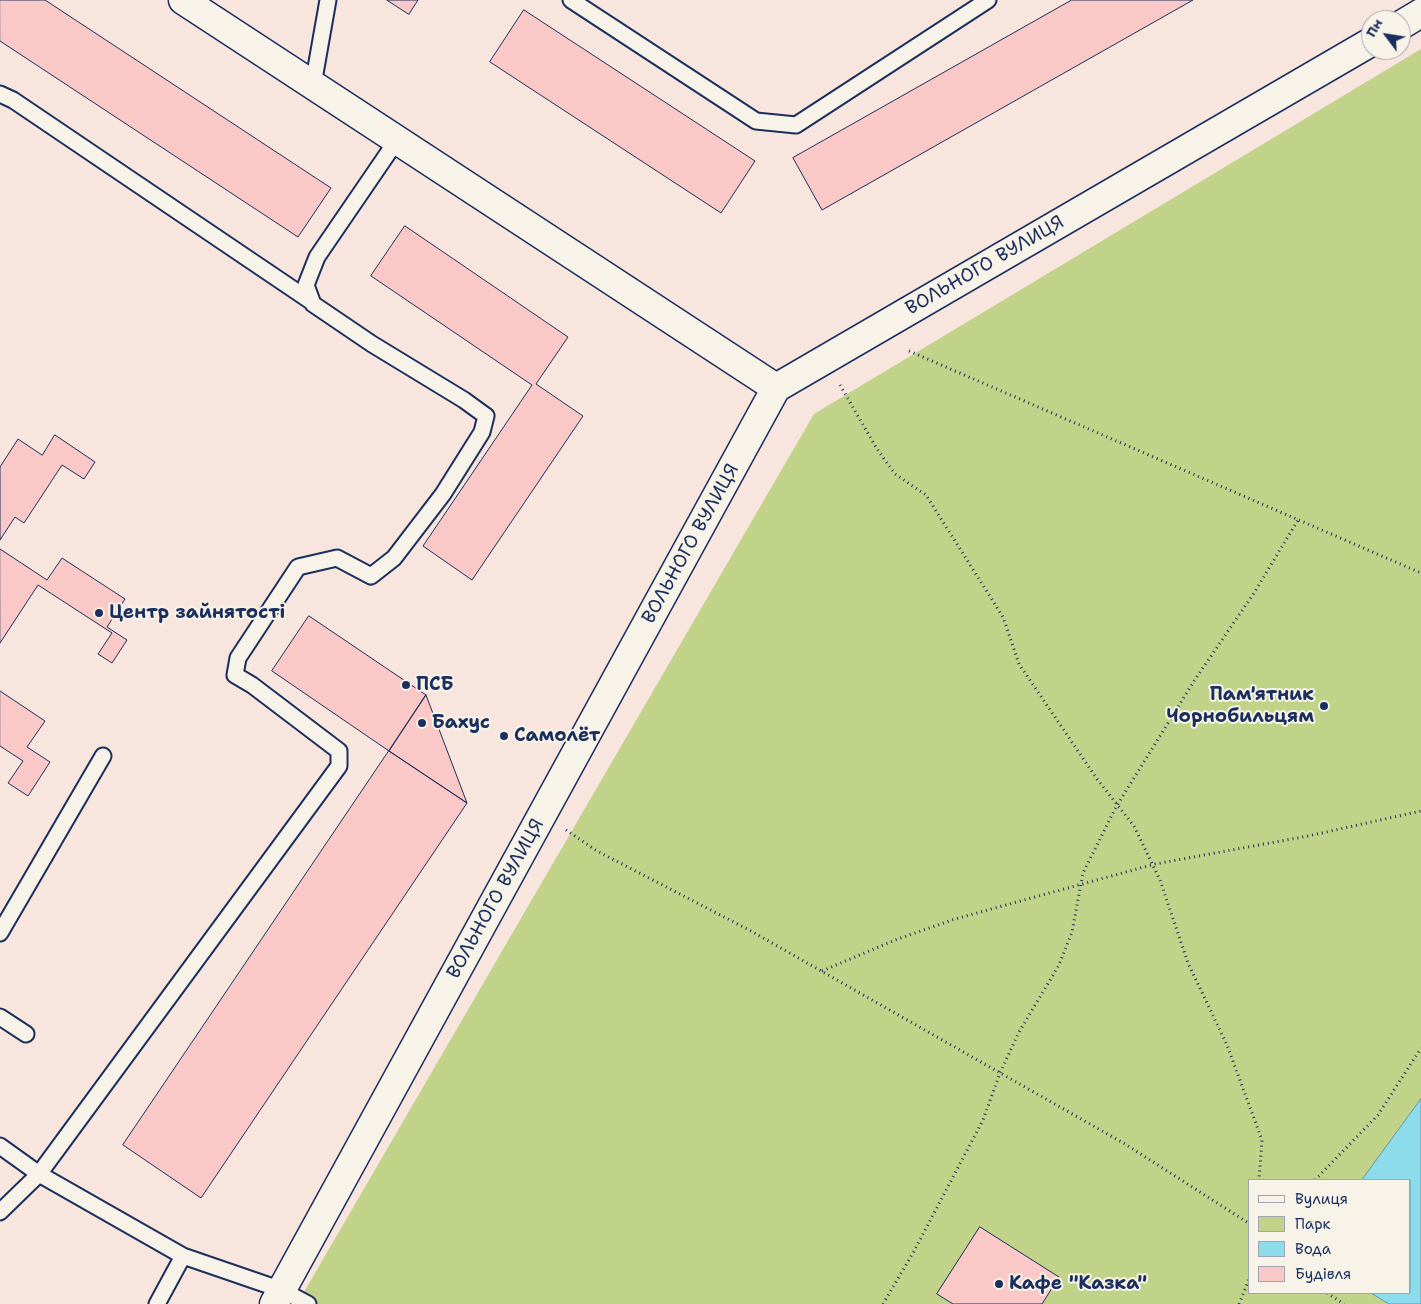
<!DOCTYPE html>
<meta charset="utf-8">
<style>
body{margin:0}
#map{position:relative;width:1421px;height:1304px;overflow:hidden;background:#f8e6de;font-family:"Shantell Sans",sans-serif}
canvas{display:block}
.legend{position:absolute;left:1248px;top:1179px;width:162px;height:115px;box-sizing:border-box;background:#f7f3e8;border:1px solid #9fa5b1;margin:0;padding:6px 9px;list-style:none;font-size:15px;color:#1b2f5e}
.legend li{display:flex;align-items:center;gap:10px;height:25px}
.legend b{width:25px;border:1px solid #9fa5b1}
.north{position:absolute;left:1361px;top:10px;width:50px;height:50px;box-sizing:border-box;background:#f7f3e8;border:1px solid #9fa5b1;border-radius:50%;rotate:301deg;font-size:14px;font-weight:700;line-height:20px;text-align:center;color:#1b2f5e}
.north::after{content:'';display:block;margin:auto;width:18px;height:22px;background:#1b2f5e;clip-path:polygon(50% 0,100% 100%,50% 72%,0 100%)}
</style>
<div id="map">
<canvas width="1421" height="1304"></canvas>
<ul class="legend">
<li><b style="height:6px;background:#f7f3e8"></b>Вулиця</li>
<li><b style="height:14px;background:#c1d388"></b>Парк</li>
<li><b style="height:14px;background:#8ddceb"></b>Вода</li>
<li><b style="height:14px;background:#f9c8c7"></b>Будівля</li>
</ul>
<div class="north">Пн</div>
</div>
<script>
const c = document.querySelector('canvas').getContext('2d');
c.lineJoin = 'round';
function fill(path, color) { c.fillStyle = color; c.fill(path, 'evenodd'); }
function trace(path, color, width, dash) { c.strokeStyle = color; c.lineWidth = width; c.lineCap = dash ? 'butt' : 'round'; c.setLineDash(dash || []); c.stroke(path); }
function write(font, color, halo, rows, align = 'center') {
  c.font = font + ' "Shantell Sans",sans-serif'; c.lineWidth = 4; c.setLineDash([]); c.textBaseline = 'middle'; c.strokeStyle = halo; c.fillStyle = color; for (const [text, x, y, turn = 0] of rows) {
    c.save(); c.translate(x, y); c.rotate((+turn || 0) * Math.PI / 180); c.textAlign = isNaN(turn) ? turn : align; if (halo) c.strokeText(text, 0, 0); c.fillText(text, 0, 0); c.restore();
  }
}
fill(new Path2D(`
 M1421,49v1255h-1124l517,-890zM1250,1180h160v113h-160z`), '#c1d388');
const water = new Path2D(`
 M1421,1099v205h-32l-18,-11h39v-113h-48z`);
fill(water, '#8ddceb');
trace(water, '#5f97b3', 1);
const building = new Path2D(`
 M0,0h45l286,188 -33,49 -298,-196z
 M387,0h31l-9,14z
 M1072,0h121l-371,210 -29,-52z
 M524,10l231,151 -34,52 -231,-151z
 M405,226l163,111 -32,47 47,32 -111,164 -49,-34 109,-161 -161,-109z
 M55,435l40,27 -11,17 -22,-14 -38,58 -9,-6 -15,23v-73l18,-28 24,16z
 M0,549l47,31 15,-22 63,41 -18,28 20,13 -15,23 -14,-9 14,-21 -74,-48 -38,58z
 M309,616l117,79 -37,56 -117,-80z
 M0,691l45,30 -18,26 23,15 -22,34 -20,-13 15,-22 -23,-15z
 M426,695l41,108 -78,-52z
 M389,751l78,52 -266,395 -78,-53z
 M980,1227l79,50 -17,27h-89l-16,-10z`);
fill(building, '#f9c8c7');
trace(building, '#1b2f5e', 1);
const service = new Path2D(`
 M571,0l185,121 40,4 192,-125
 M313,85l15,-85
 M0,94l13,6 299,202
 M0,933l103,-177
 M0,1017l26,17
 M0,1146l39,28 -39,38
 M157,1304l26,-48
 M308,1304l-26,-14 -99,-34 -144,-82 300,-408v-15l-87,-66 -17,-10 3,-17 60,-91 39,-9 34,18 23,-18 49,-64 39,-62 4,-16 -22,-16 -92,-56 -59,-40 -7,-19 11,-28 80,-117`);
const minor = new Path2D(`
 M183,0l593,388
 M1401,25l20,-12
 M274,1304l502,-916 595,-346`);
trace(service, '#1b2f5e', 19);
trace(minor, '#1b2f5e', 31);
trace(new Path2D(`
 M909,351l512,222
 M840,385l37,64 18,25 31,21 77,122 16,47 78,115 37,47 26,54 28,83 39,82 35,95 -3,40
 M566,830l31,21 154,80 374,213 125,80
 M822,971l73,-31 60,-21 200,-55 153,-28 113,-25
 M1315,1180l63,-65 43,-67
 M1327,1293l17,11
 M883,1304l30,-51 70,-133 17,-47 19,-41 40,-67 13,-33 11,-59 33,-66 78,-126 60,-88 44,-73
 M1239,1304l11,-27`), '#1b2f5e', 3, [1, 4]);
trace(service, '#f7f3e8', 15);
trace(minor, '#f7f3e8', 28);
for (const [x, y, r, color] of [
 [99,613,5,"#1b2f5e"],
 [406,685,5,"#1b2f5e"],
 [1324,706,5,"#1b2f5e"],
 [422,723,5,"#1b2f5e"],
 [504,736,5,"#1b2f5e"],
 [999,1284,5,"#1b2f5e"]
]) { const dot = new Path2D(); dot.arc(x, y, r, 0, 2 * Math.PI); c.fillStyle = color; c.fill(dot); trace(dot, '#f7f3e8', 2); }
write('19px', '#1b2f5e', '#f7f3e8', [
 ["ВОЛЬНОГО ВУЛИЦЯ",985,266,-30],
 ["ВОЛЬНОГО ВУЛИЦЯ",691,544,-61],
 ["ВОЛЬНОГО ВУЛИЦЯ",496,899,-61]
]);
write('bold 19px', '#1b2f5e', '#f7f3e8', [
 ["Центр зайнятості",109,613],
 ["ПСБ",416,685],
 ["Пам'ятник",1314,695,"right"],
 ["Чорнобильцям",1314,717,"right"],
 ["Бахус",432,723],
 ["Самолёт",514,736],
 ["Кафе \"Казка\"",1009,1284]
], 'left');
</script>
